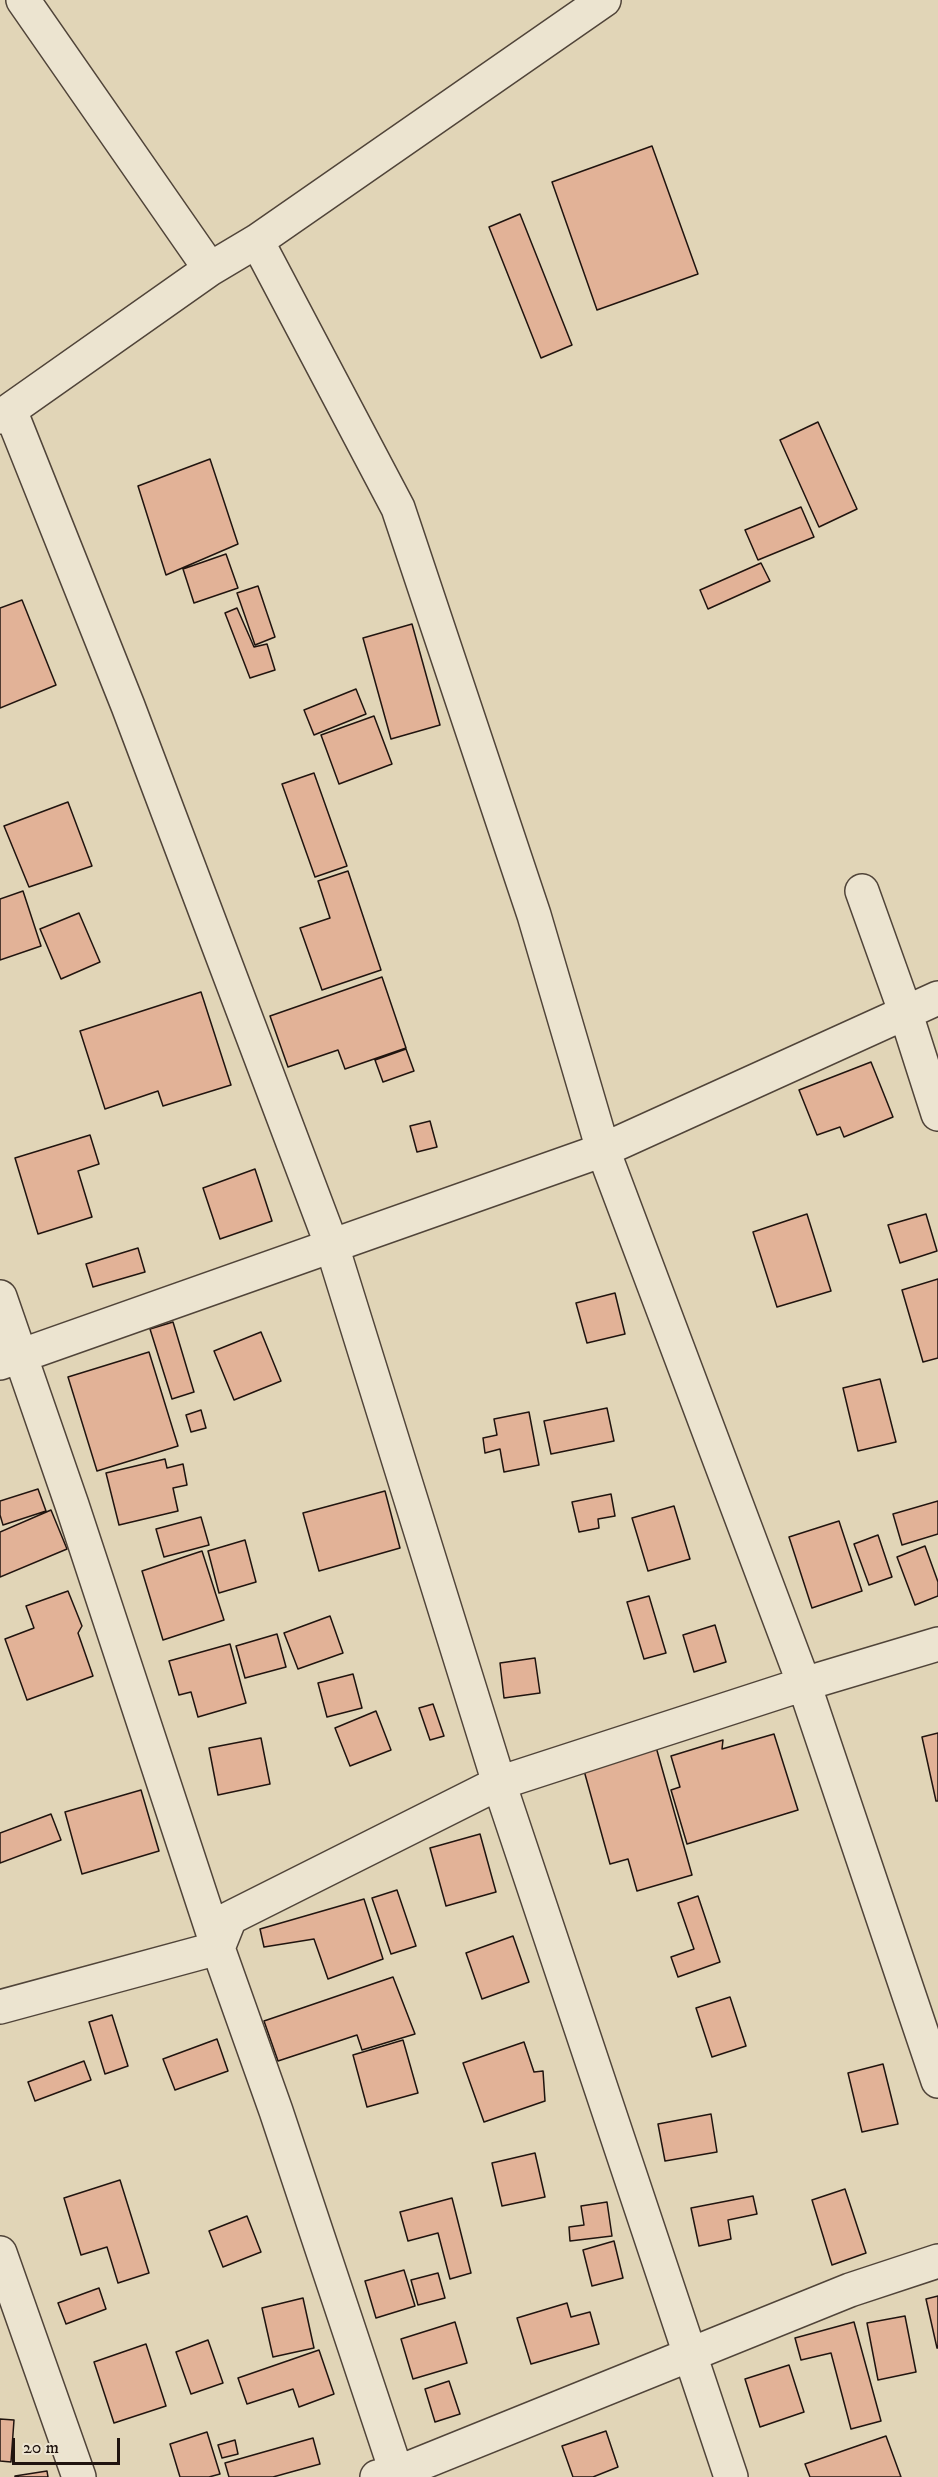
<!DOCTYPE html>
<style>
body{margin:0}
#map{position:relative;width:938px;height:2477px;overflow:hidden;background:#e1d5b7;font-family:"IM FELL DW Pica",serif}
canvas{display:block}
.scale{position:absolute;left:12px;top:2438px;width:108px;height:27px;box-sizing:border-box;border:3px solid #20140f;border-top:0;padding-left:8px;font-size:18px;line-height:21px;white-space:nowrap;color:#20140f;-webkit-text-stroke:4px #ece4d0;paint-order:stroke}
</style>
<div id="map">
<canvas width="938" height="2477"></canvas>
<div class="scale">20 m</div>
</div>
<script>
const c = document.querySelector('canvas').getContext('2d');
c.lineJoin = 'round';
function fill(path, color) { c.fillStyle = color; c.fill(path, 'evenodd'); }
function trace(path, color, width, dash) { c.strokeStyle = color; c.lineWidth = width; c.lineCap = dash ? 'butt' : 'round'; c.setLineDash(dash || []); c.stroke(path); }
const building = new Path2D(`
 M652,146l46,128 -101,36 -45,-128z
 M520,214l52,131 -31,13 -52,-131z
 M818,422l39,87 -38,18 -39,-87z
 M210,459l28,85 -72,31 -28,-89z
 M801,507l13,30 -56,23 -13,-30z
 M226,554l12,34 -44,15 -11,-34z
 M761,563l9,18 -62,28 -8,-19z
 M258,586l17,51 -20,8 -18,-52z
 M22,600l34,85 -56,23v-100z
 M237,608l17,39 13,-3 8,26 -25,8 -25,-65z
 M412,624l28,101 -49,14 -28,-101z
 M356,689l10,25 -52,21 -10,-25z
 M374,716l18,48 -53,20 -18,-49z
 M314,773l33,93 -32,11 -33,-93z
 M68,802l24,64 -63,21 -25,-61z
 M348,871l33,99 -59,20 -22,-62 30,-10 -12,-37z
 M23,891l18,55 -41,14v-61z
 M79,913l21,49 -39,17 -21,-50z
 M382,977l24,71 -61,21 -7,-19 -50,17 -18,-51z
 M201,992l30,93 -68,21 -5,-15 -53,18 -25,-78z
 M406,1049l8,22 -31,11 -8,-22z
 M871,1062l22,55 -49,20 -4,-10 -23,8 -18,-45z
 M430,1121l7,26 -20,5 -7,-26z
 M90,1135l9,29 -21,7 14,46 -54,17 -23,-76z
 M255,1169l17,52 -52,18 -17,-51z
 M807,1214l24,77 -54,16 -24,-75z
 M926,1214l11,37 -37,12 -12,-38z
 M138,1248l7,24 -52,15 -7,-23z
 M938,1279v79l-15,4 -21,-72z
 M615,1293l10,41 -38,9 -11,-40z
 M173,1322l21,70 -22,7 -22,-70z
 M261,1332l20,49 -47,19 -20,-49z
 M149,1352l29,94 -81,25 -29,-94z
 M880,1379l16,63 -38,9 -15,-63z
 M607,1408l7,33 -63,13 -7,-33z
 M201,1410l5,18 -15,4 -5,-17z
 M529,1412l10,53 -35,7 -4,-23 -15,4 -2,-15 14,-3 -3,-16z
 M165,1459l2,9 16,-4 4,21 -14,3 5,23 -59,14 -13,-52z
 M38,1489l8,22 -43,14 -3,-10v-14z
 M385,1491l15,57 -81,23 -16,-58z
 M611,1494l4,22 -17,3 1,9 -20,4 -7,-30z
 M938,1501v33l-36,11 -9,-31z
 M674,1506l16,53 -42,12 -16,-53z
 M51,1510l16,39 -67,28v-45z
 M201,1517l8,28 -45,12 -8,-28z
 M839,1521l23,70 -50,17 -23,-71z
 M878,1535l14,42 -23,8 -15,-41z
 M245,1540l11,42 -37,11 -11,-42z
 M925,1546l13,36v14l-23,9 -18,-48z
 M202,1551l22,69 -61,20 -21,-69z
 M68,1591l14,35 -4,7 15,43 -66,24 -22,-61 29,-11 -8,-22z
 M649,1596l17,57 -22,6 -17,-57z
 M330,1616l13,37 -45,16 -14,-36z
 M715,1625l11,37 -32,10 -11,-37z
 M277,1634l9,33 -41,11 -9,-32z
 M230,1644l16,59 -48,14 -7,-25 -12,3 -10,-34z
 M535,1658l5,35 -36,5 -4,-35z
 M353,1674l9,34 -35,9 -9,-34z
 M433,1704l11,32 -14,4 -11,-32z
 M376,1711l15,39 -41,16 -15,-38z
 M938,1733v68h-2l-14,-64z
 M774,1734l24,76 -111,34 -16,-54 9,-3 -9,-31 52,-16 -1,9z
 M261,1738l9,46 -52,11 -9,-47z
 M656,1747l36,128 -55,16 -9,-32 -18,5 -27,-97z
 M141,1790l18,61 -77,23 -17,-62z
 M51,1814l10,26 -61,23v-30z
 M480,1834l16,58 -50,14 -16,-58z
 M397,1890l19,56 -25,8 -19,-56z
 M698,1896l22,66 -42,15 -7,-20 23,-8 -16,-46z
 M364,1899l19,60 -55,20 -14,-40 -50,8 -4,-18z
 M513,1936l16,46 -47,17 -16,-46z
 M393,1977l22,57 -53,16 -5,-15 -79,26 -14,-40z
 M730,1997l16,49 -34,11 -16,-49z
 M112,2015l16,51 -23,8 -16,-52z
 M217,2039l11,32 -53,19 -12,-31z
 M403,2040l15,53 -51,14 -14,-52z
 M524,2042l10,30 9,-1 2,30 -61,21 -21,-59z
 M84,2061l7,19 -56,21 -7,-19z
 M883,2064l15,60 -36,8 -14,-59z
 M711,2114l6,38 -52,9 -7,-37z
 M535,2153l10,44 -43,9 -10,-43z
 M120,2180l29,93 -31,10 -11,-36 -26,8 -17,-57z
 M845,2189l21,64 -34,12 -20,-65z
 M753,2196l4,18 -29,6 3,19 -32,7 -8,-38z
 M452,2198l19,75 -21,6 -12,-46 -30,8 -8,-29z
 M607,2202l5,34 -42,5 -1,-14 15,-2 -3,-19z
 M247,2216l14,36 -38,15 -14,-36z
 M614,2241l9,37 -31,8 -9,-36z
 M404,2270l11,36 -39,12 -11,-37z
 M438,2273l7,25 -27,7 -7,-25z
 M99,2288l7,21 -40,15 -8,-21z
 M938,2296v52h-1l-11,-49z
 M303,2298l11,50 -41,9 -11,-49z
 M567,2303l4,14 19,-5 9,32 -68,20 -14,-46z
 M905,2316l11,56 -38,8 -11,-57z
 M455,2322l12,41 -54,16 -12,-40z
 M854,2322l27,99 -30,8 -20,-76 -30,7 -6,-22z
 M208,2340l15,43 -32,11 -15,-42z
 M146,2344l20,62 -52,17 -20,-61z
 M319,2350l15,44 -35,13 -6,-18 -46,15 -9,-26z
 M789,2365l15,47 -44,15 -15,-48z
 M449,2381l11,33 -25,8 -10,-33z
 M0,2419l14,1 -3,42 -11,-1z
 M606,2431l12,36 -25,10h-20l-11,-31z
 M207,2432l13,42 -11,3h-29l-10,-33z
 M886,2436l15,41h-91l-5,-13z
 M313,2438l7,26 -47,13h-44l-4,-14z
 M235,2440l3,14 -16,4 -4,-13z
 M47,2471l1,6h-33v-1z`);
fill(building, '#e2b297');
trace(building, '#20140f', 1.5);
const street = new Path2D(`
 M23,0l187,269
 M257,241l141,267 136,407 69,235 201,534 134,397
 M10,410l118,296 204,540 167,537 232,694
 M0,417l210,-148 47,-28 347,-241
 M862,891l43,120 33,103
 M0,1297l72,208 146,443 58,163 122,366
 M0,1363l603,-213 335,-152
 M0,2007l218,-59 12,-30 269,-135 305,-99 134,-40
 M0,2253l79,224
 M377,2477l20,-4 453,-183 88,-29`);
trace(street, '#504439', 36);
trace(street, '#ece4d0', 33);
</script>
